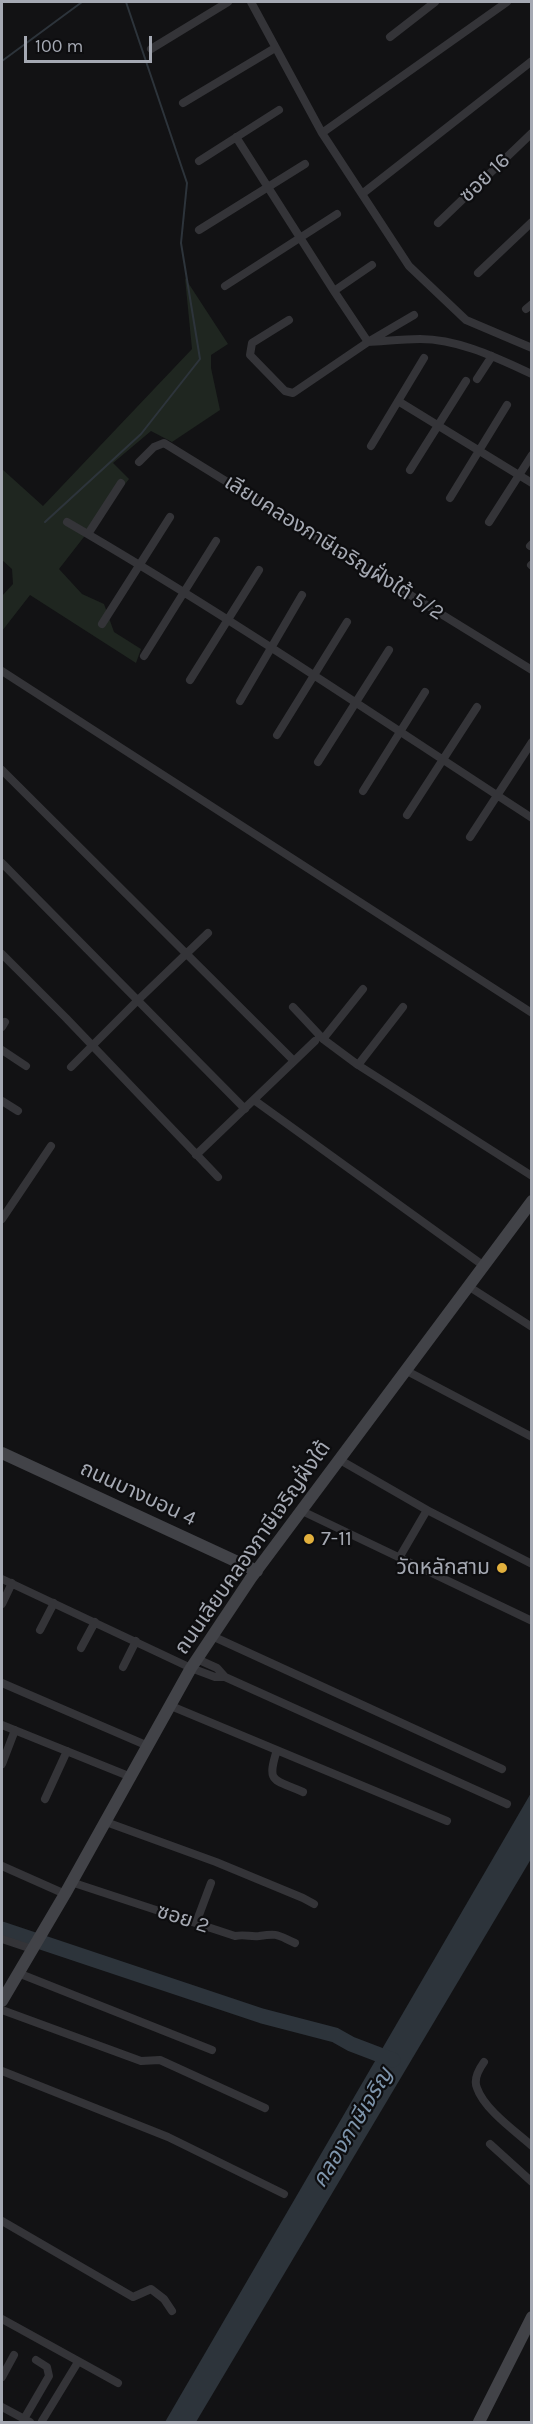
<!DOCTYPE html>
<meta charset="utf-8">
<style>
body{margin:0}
#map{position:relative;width:533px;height:2424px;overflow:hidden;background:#121214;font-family:Karla,sans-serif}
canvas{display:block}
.frame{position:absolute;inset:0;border:3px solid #a5a9b3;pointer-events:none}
.scale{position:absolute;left:24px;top:36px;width:128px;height:27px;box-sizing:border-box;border:3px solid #a5a9b3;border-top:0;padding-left:8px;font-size:18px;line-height:21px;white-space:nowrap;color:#a5a9b3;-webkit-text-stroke:4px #0d0d0f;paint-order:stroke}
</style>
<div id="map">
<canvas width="533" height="2424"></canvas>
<div class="frame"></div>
<div class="scale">100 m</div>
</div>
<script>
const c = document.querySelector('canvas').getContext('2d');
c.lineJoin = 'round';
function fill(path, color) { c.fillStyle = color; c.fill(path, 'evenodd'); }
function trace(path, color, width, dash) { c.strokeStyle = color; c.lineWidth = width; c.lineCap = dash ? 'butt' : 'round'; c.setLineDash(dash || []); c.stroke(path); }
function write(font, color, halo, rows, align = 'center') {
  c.font = font + ' Karla,"Noto Sans Thai",sans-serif'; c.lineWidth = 4.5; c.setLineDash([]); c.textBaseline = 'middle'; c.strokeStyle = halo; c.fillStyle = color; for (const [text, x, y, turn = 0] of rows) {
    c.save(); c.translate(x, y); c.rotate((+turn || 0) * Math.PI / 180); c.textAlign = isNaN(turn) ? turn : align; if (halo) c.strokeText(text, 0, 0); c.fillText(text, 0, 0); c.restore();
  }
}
fill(new Path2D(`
 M185,278l43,66 -17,11v13l9,42 -48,32 -21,-11 -38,32 16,16 -70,90 23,25 22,10 10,28 27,17 -5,14 -106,-68 -28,36v-35l11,-12 -1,-15 -10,-9v-91l41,37 149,-157z`), '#1f2620');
fill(new Path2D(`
 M531,1793v66l-335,563h-31z`), '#2d343b');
trace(new Path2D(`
 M2,61l80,-59
 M45,522l96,-88 59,-75 -19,-116 6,-60 -61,-181`), '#2d343b', 2);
trace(new Path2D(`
 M2,1929l260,87 73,19 16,9 42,16`), '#2d343b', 15);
trace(new Path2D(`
 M251,2l71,131 87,133 57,54 66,28
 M390,37l45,-35
 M151,49l77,-47
 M183,103l92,-55
 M322,133l185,-131
 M236,137l98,154 34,51c18,-1 35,-3 52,-3 39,0 77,19 112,35
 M199,161l80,-51
 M362,194l170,-133
 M438,223l94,-90
 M199,230l106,-66
 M478,273l54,-51
 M225,286l112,-72
 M334,291l38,-26
 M526,309l6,-5
 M289,320l-37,23 -2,12 35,36 8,2 75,-51 46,-27
 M477,379l15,-23
 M398,401l134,82
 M371,446l53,-88
 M139,462l15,-15 10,-4 368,227
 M410,470l56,-89
 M450,498l57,-93
 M67,522c159,92 311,196 465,296
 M489,522l43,-67
 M88,534l33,-51
 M530,546l2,-2
 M531,565l1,1
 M102,624l68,-107
 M144,656l72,-115
 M2,671l530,342
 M190,680l69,-110
 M240,701l62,-106
 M277,735l70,-113
 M318,762l71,-112
 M2,770l292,291
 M363,791l62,-99
 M407,815l70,-108
 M470,837l62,-95
 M2,863l243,246
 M2,954l64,64 152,159
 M293,1007l30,32
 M403,1007l-45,58 174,111
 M2,1027l3,-5
 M2,1050l24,16
 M358,1065l-35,-26 40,-50
 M71,1067l67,-67 70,-67
 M254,1100l230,166
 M2,1101l16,10
 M196,1155l119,-114
 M2,1219l49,-73
 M468,1286l64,41
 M405,1370l127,67
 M340,1460l87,50 105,54
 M302,1511l230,110
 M399,1558l28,-48
 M2,1579l189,89 24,9h10
 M2,1604l10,-21
 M40,1630l14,-27
 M212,1636l290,133
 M81,1648l14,-26
 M197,1659l20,9 8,9 282,127
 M123,1667l13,-26
 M2,1683l146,63
 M171,1706l276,115
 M2,1725l129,52
 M277,1750c-11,34 -3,29 26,42
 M2,1764l13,-34
 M45,1799l22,-48
 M106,1822l110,40 87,36 11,6
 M2,1866l63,28
 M71,1882l164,54c10,-2 15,1 24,0 20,-3 18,-1 36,7
 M196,1923l15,-40
 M2,1939l30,10
 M18,1973l194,77
 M2,2010l139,51 19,-1 105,48
 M484,2062c-5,7 -11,17 -7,26 7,21 38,43 55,58
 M2,2071l166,66 116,57
 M490,2144l42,38
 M2,2221l131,76 18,-8 13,10 8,12
 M2,2319l116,64
 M2,2377l12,-22
 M2,2407l28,15
 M24,2419l25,-43 -2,-9 -11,-7
 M42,2421l36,-59`), '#343438', 8);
trace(new Path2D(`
 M2,1453l255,118
 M2,2001l63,-107 126,-226 60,-90 281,-377
 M479,2422l53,-105`), '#424348', 12);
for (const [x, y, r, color] of [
 [309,1539,6,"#e2b03d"],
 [502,1568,6,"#e2b03d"]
]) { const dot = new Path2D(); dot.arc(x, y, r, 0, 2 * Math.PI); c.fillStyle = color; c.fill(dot); trace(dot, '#0d0d0f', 2); }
write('21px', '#a5a9b3', '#0d0d0f', [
 ["ซอย 16",485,178,-44],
 ["เลียบคลองภาษีเจริญฝั่งใต้ 5/2",334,548,32],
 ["ถนนบางบอน 4",138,1494,25],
 ["ถนนเลียบคลองภาษีเจริญฝั่งใต้",253,1548,-55],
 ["ซอย 2",183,1919,18]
]);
write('21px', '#a5a9b3', '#0d0d0f', [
 ["7-11",321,1539],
 ["วัดหลักสาม",490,1568,"right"]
], 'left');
write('italic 22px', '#7e95ac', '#0d0d0f', [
 ["คลองภาษีเจริญ",353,2128,-59]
]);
</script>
